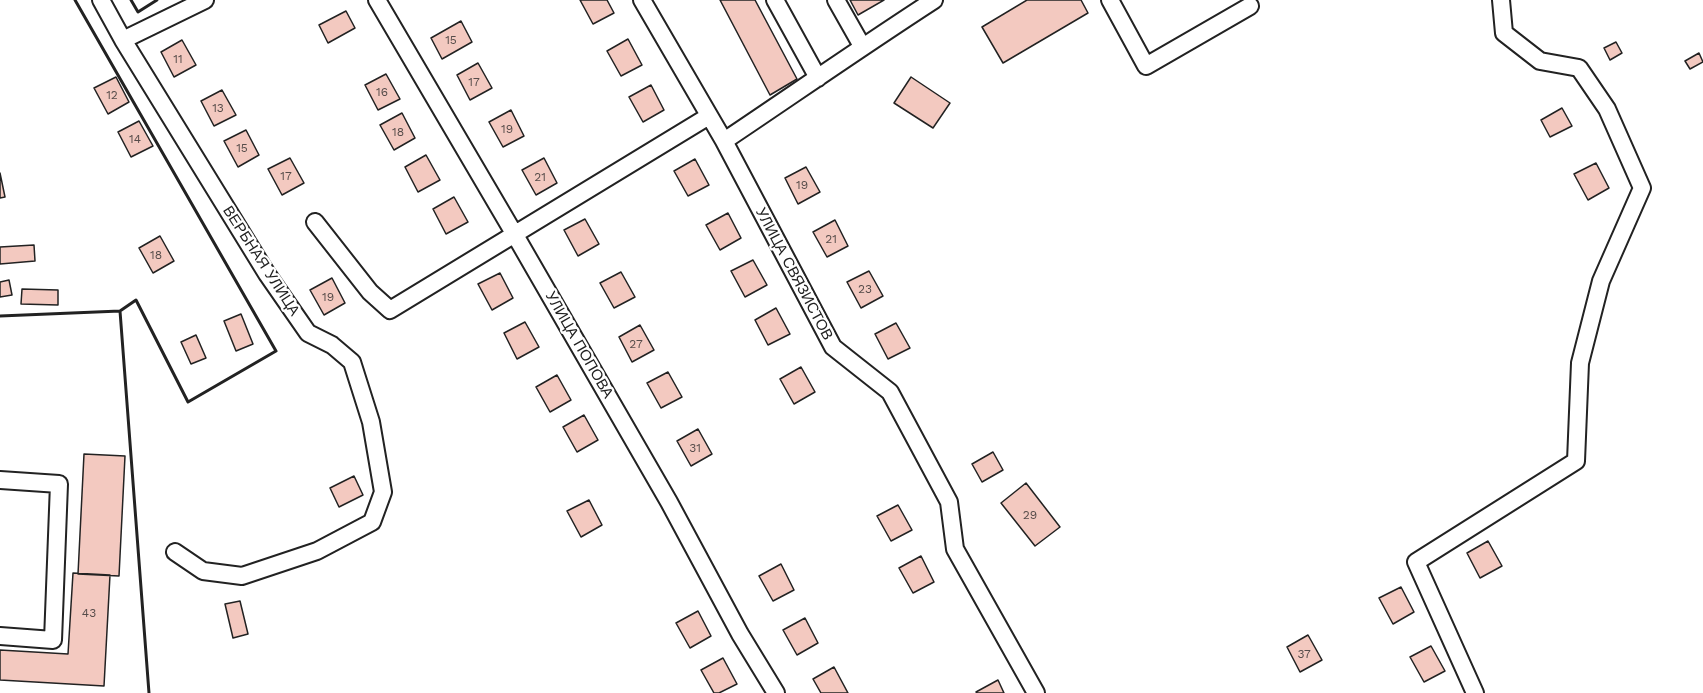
<!DOCTYPE html>
<meta charset="utf-8">
<style>
body{margin:0}
canvas{display:block;background:#fff}
</style>
<canvas width="1703" height="693"></canvas>
<script>
const c = document.querySelector('canvas').getContext('2d');
c.lineJoin = 'round';
function fill(path, color) { c.fillStyle = color; c.fill(path, 'evenodd'); }
function trace(path, color, width, dash) { c.strokeStyle = color; c.lineWidth = width; c.lineCap = dash ? 'butt' : 'round'; c.setLineDash(dash || []); c.stroke(path); }
function write(font, color, halo, rows, align = 'center') {
  c.font = font + ' "Work Sans",sans-serif'; c.lineWidth = 4.5; c.setLineDash([]); c.textBaseline = 'middle'; c.strokeStyle = halo; c.fillStyle = color; for (const [text, x, y, turn = 0] of rows) {
    c.save(); c.translate(x, y); c.rotate((+turn || 0) * Math.PI / 180); c.textAlign = isNaN(turn) ? turn : align; if (halo) c.strokeText(text, 0, 0); c.fillText(text, 0, 0); c.restore();
  }
}
const building = new Path2D(`
 M580,0h27l7,13 -21,11z
 M720,0h35l42,79 -27,16z
 M850,0h34l-26,15z
 M1027,0h54l7,13 -85,50 -21,-36z
 M346,11l9,17 -27,15 -9,-18z
 M461,21l11,21 -30,17 -11,-21z
 M628,39l14,26 -21,11 -14,-25z
 M182,40l14,25 -22,12 -13,-25z
 M1616,42l6,11 -12,7 -6,-12z
 M1699,53l4,9 -13,7 -5,-8z
 M478,63l14,25 -22,12 -13,-25z
 M386,74l14,25 -22,11 -13,-25z
 M116,77l13,25 -21,12 -14,-26z
 M911,77l39,26 -17,25 -39,-25z
 M651,85l13,25 -21,12 -14,-25z
 M222,90l14,25 -22,11 -13,-25z
 M1562,108l10,18 -22,11 -9,-17z
 M511,110l13,26 -21,11 -14,-25z
 M402,113l13,25 -21,12 -14,-25z
 M139,121l14,25 -22,11 -13,-25z
 M246,130l13,25 -21,12 -14,-26z
 M426,155l14,25 -22,12 -13,-25z
 M290,158l14,25 -22,12 -14,-26z
 M544,158l13,25 -21,12 -14,-25z
 M695,159l14,26 -21,11 -14,-25z
 M1596,163l13,25 -21,12 -14,-26z
 M806,167l14,25 -22,12 -13,-26z
 M0,173l5,24 -5,1z
 M454,197l14,25 -22,12 -13,-25z
 M728,213l13,25 -21,12 -14,-25z
 M585,219l14,25 -21,12 -14,-26z
 M835,220l13,26 -21,11 -14,-25z
 M160,236l14,25 -21,12 -14,-25z
 M34,245l1,16 -35,3v-17z
 M753,260l14,25 -22,12 -14,-26z
 M869,271l14,25 -22,12 -14,-26z
 M621,272l14,25 -21,11 -14,-25z
 M500,273l13,25 -21,12 -14,-26z
 M332,278l13,25 -21,12 -14,-25z
 M9,280l3,15 -12,2v-15z
 M22,289l36,1v15l-37,-1z
 M776,308l14,26 -22,11 -13,-25z
 M241,314l12,30 -17,7 -12,-30z
 M525,322l14,25 -22,12 -13,-26z
 M896,323l14,25 -22,11 -13,-25z
 M640,325l14,25 -22,12 -13,-25z
 M196,335l10,23 -15,6 -10,-22z
 M801,367l14,25 -21,12 -14,-25z
 M668,372l14,25 -21,11 -14,-25z
 M557,375l14,25 -21,12 -14,-25z
 M584,415l14,25 -21,12 -14,-25z
 M698,429l14,25 -21,12 -14,-25z
 M993,452l10,18 -21,12 -10,-18z
 M84,454l41,2 -6,120 -41,-2z
 M354,476l9,19 -24,12 -9,-19z
 M1026,483l34,44 -25,19 -34,-43z
 M589,500l13,25 -21,12 -14,-26z
 M898,505l14,25 -21,11 -14,-25z
 M1488,541l14,25 -22,12 -13,-25z
 M921,556l13,26 -21,11 -14,-25z
 M781,564l13,26 -21,11 -14,-25z
 M73,573l37,2 -6,111 -104,-6v-30l68,4z
 M1401,587l13,25 -21,12 -14,-26z
 M240,601l8,33 -15,4 -8,-34z
 M698,611l13,25 -21,12 -14,-25z
 M805,618l13,25 -21,12 -14,-25z
 M1308,635l14,25 -22,12 -13,-25z
 M1431,646l14,25 -21,11 -14,-25z
 M723,658l14,26 -18,9h-5l-13,-23z
 M834,667l14,26h-27l-8,-14z
 M998,680l6,13h-27l-1,-1z`);
fill(building, '#f3c9c0');
trace(building, '#222', 1.5);
const minor = new Path2D(`
 M101,0l22,40 144,234 41,59 24,12 20,17 19,60 12,70 -11,30 -55,29 -75,25 -39,-5 -28,-19
 M377,0l138,235 154,267 71,132 36,59
 M642,0l82,141 109,206 57,45 59,110 6,47 81,144
 M775,0l43,78
 M836,0l26,46
 M1110,0l36,66 104,-60
 M123,40l82,-40
 M724,141c70,-47 139,-95 210,-141
 M315,222l55,70 20,18 319,-194
 M0,480l59,4 -6,156 -53,-4
 M1475,693l-59,-131 160,-101 4,-98 21,-82 41,-93 -35,-79 -28,-41 -39,-7 -36,-28 -3,-33`);
trace(minor, '#222', 20);
trace(minor, '#fff', 16);
trace(new Path2D(`
 M131,0l7,12 19,-12
 M120,311l29,382
 M0,316l120,-5 16,-11 52,102 88,-51 -201,-351`), '#222', 3);
write('12px', '#564c4a', null, [
 ["15",451,40],
 ["11",178,59],
 ["17",474,82],
 ["16",382,92],
 ["12",112,95],
 ["13",218,108],
 ["19",507,129],
 ["18",398,132],
 ["14",135,139],
 ["15",242,148],
 ["17",286,176],
 ["21",540,177],
 ["19",802,185],
 ["21",831,239],
 ["18",156,255],
 ["23",865,289],
 ["19",328,297],
 ["27",636,344],
 ["31",695,448],
 ["29",1030,515],
 ["43",89,613],
 ["37",1304,654]
]);
write('15px', '#222', '#fff', [
 ["ВЕРБНАЯ УЛИЦА",261,261,57],
 ["УЛИЦА СВЯЗИСТОВ",794,274,62],
 ["УЛИЦА ПОПОВА",579,345,60]
]);
</script>
